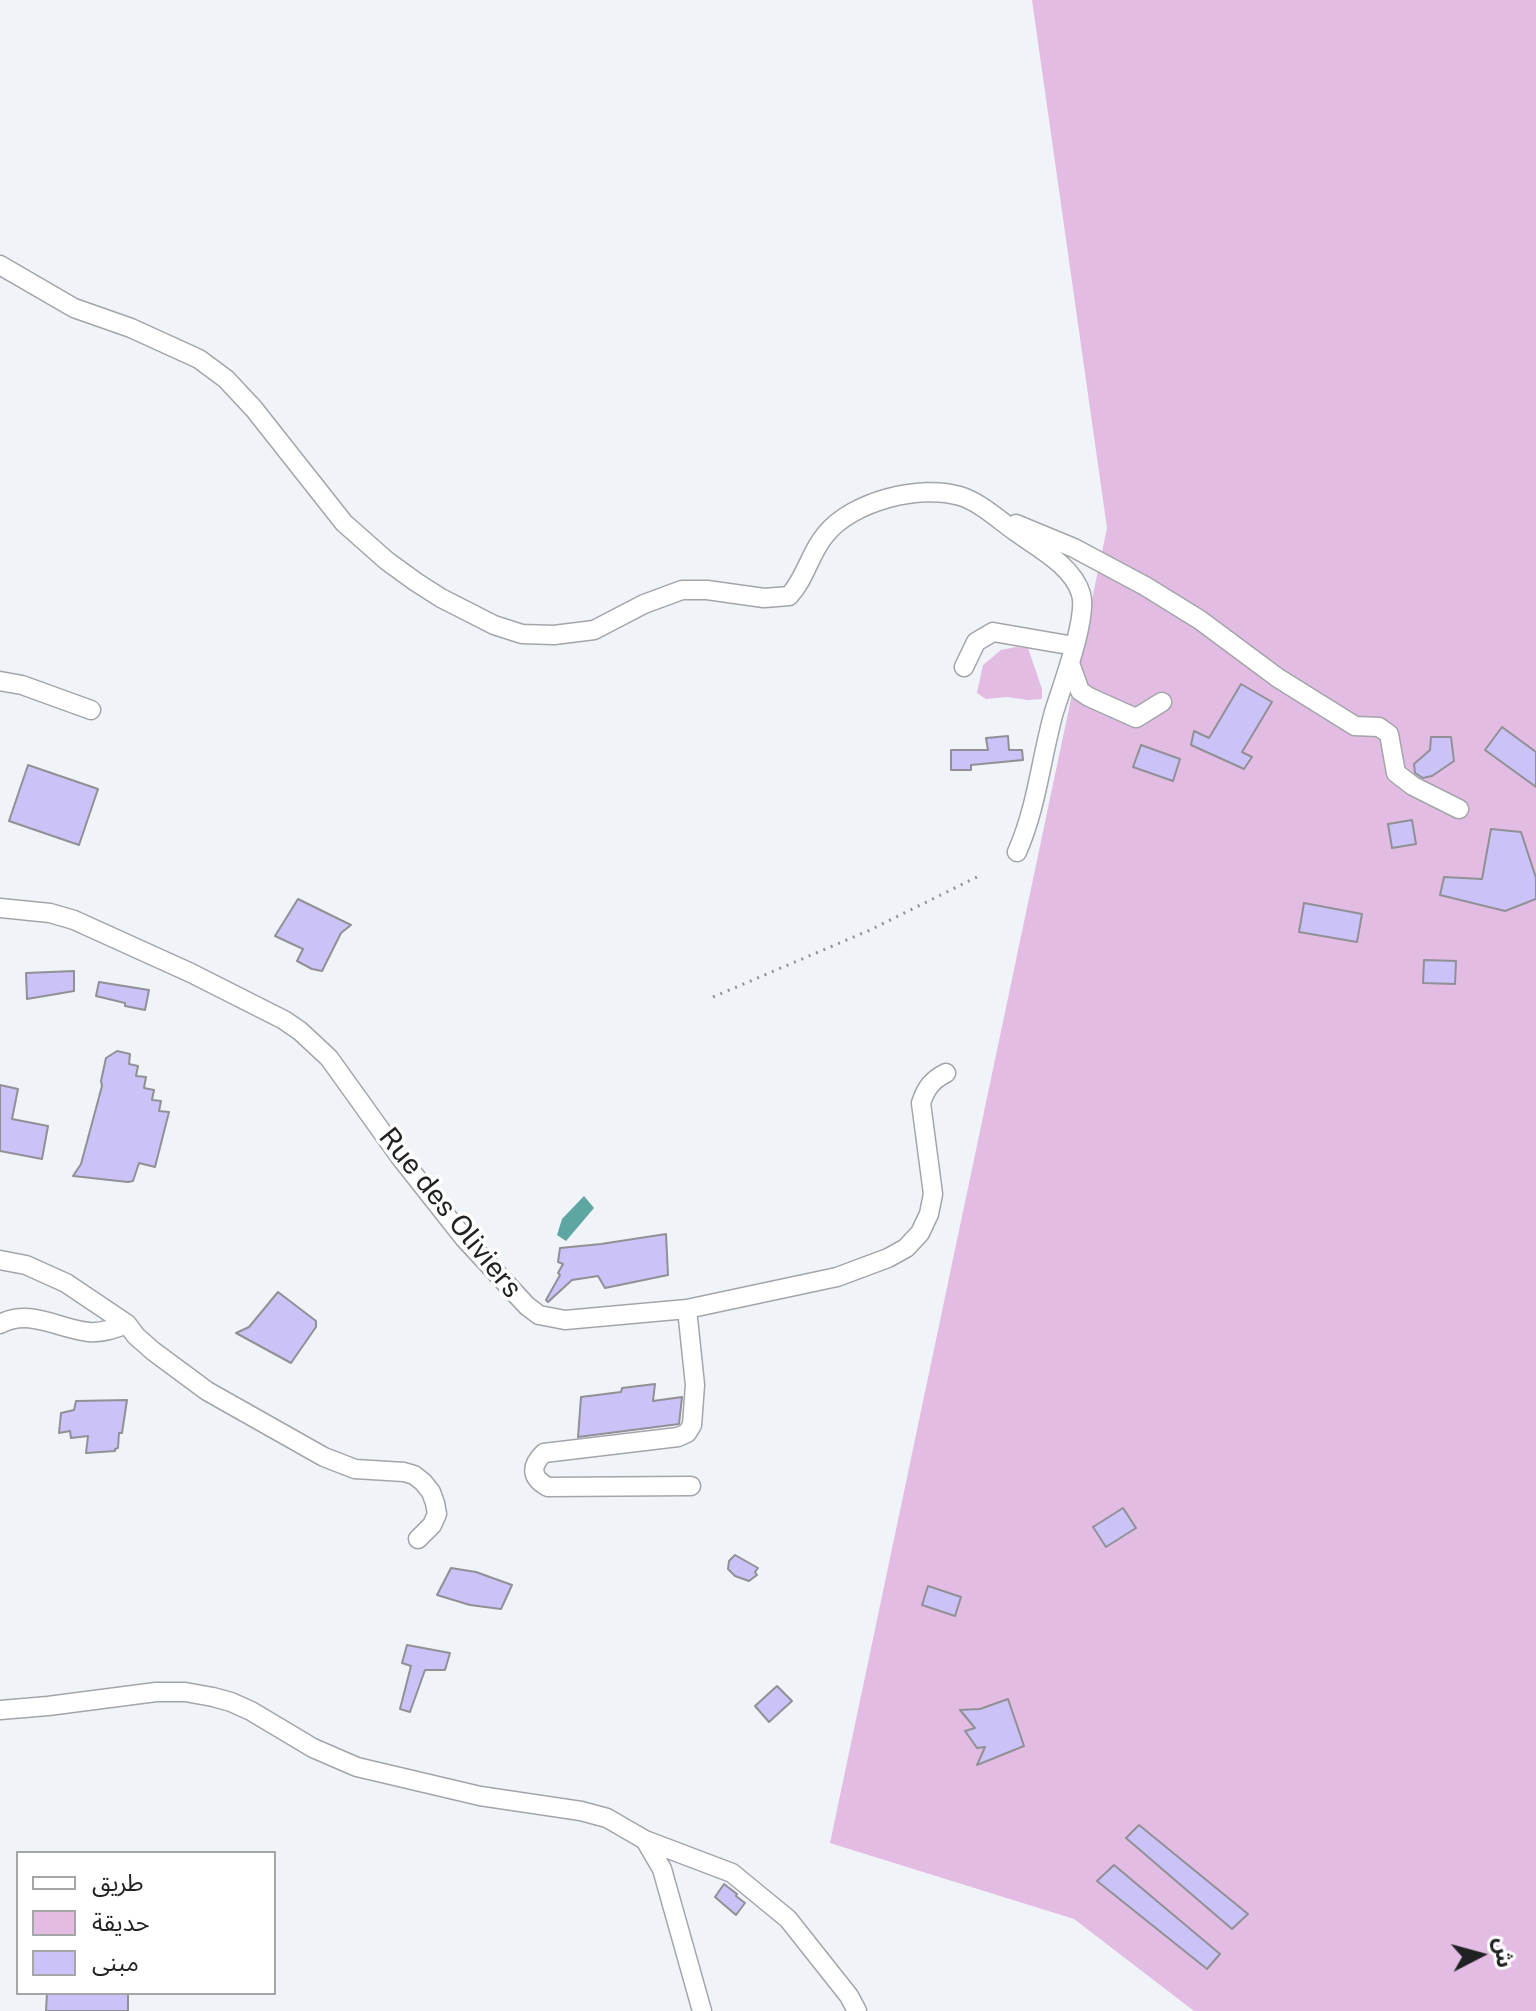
<!DOCTYPE html>
<meta charset="utf-8">
<style>
body{margin:0}
#map{position:relative;width:1536px;height:2011px;overflow:hidden;background:#f0f3f8;font-family:"Public Sans","Noto Sans Arabic",sans-serif}
canvas{display:block}
.legend{position:absolute;left:16px;top:1851px;width:260px;height:144px;box-sizing:border-box;background:#fff;border:2px solid #a5a6a7;margin:0;padding:10px 14px;list-style:none;font-size:24px;color:#1f2122}
.legend li{display:flex;align-items:center;gap:16px;height:40px}
.legend b{width:40px;border:2px solid #a5a6a7}
.north{position:absolute;left:1440px;top:1915px;width:80px;height:80px;-webkit-text-stroke:6px #fff;paint-order:stroke;rotate:84deg;font-size:22px;font-weight:700;line-height:32px;text-align:center;color:#1f2122}
.north::after{content:'';display:block;margin:auto;width:28px;height:36px;background:#1f2122;clip-path:polygon(50% 0,100% 100%,50% 72%,0 100%)}
</style>
<div id="map">
<canvas width="1536" height="2011"></canvas>
<ul class="legend">
<li><b style="height:10px;background:#fff"></b>طريق</li>
<li><b style="height:22px;background:#e3bce3"></b>حديقة</li>
<li><b style="height:22px;background:#cbc2f7"></b>مبنى</li>
</ul>
<div class="north">ش</div>
</div>
<script>
const c = document.querySelector('canvas').getContext('2d');
c.lineJoin = 'round';
function fill(path, color) { c.fillStyle = color; c.fill(path, 'evenodd'); }
function trace(path, color, width, dash) { c.strokeStyle = color; c.lineWidth = width; c.lineCap = dash ? 'butt' : 'round'; c.setLineDash(dash || []); c.stroke(path); }
function write(font, color, halo, rows, align = 'center') {
  c.font = font + ' "Public Sans",sans-serif'; c.lineWidth = 7; c.setLineDash([]); c.textBaseline = 'middle'; c.strokeStyle = halo; c.fillStyle = color; for (const [text, x, y, turn = 0] of rows) {
    c.save(); c.translate(x, y); c.rotate((+turn || 0) * Math.PI / 180); c.textAlign = isNaN(turn) ? turn : align; if (halo) c.strokeText(text, 0, 0); c.fillText(text, 0, 0); c.restore();
  }
}
fill(new Path2D(`
 M1032,0h504v2011h-342l-120,-92 -244,-76 277,-1315z
 M1016,647l12,1 14,41v10l-14,1 -21,-3 -21,2 -9,-6 6,-28 18,-15z`), '#e3bce3');
fill(new Path2D(`
 M584,1196l10,12 -28,33 -9,-6 5,-16z`), '#5da6a1');
const building = new Path2D(`
 M1241,684l31,18 -30,50 10,5 -8,12 -53,-24 3,-14 15,7z
 M1502,727l34,25v35l-51,-37z
 M1008,736l1,14h13l1,10 -52,5v5h-20v-20h37l-2,-12z
 M1431,737h20l3,24 -22,15 -9,2 -8,-5 -1,-9 16,-14z
 M1141,745l39,14 -7,22 -40,-14z
 M28,765l70,24 -19,56 -70,-24z
 M1412,820l4,24 -24,4 -4,-24z
 M1491,829l30,3 15,46v21l-31,12 -65,-16 4,-18 38,2z
 M298,899l53,26 -10,8 -19,38 -10,-2 -15,-8 6,-12 -28,-13z
 M1304,903l58,11 -5,28 -58,-10z
 M1424,960l32,1 -1,23 -32,-1z
 M74,971v20l-47,8 -1,-26z
 M99,982l50,8 -4,20 -20,-4v-3l-29,-7z
 M117,1051l13,3 -1,10 9,2 -2,10 10,1 -2,11 10,2 -2,10 9,1 -2,10 10,1 -14,55 -16,-4 -6,18 -5,1 -55,-6 8,-12 21,-78 -1,-5 5,-23z
 M0,1085l18,4 -6,30 36,7 -6,33 -42,-8z
 M666,1234l2,41 -63,13 -7,-12 -26,4 -24,22 -2,-2 14,-25 -2,-2 5,-9 -5,-2 2,-14 41,-4z
 M278,1292l38,29v6l-25,36 -55,-30 13,-6z
 M655,1384l-2,17 29,-4 -3,27 -101,13 3,-40 40,-5 1,-4z
 M127,1400l-5,33h-3l-1,15 -3,1v2l-29,2 2,-17 -17,2 -1,-7 -11,2 2,-20 13,-3 2,-9z
 M1123,1508l13,20 -30,19 -13,-20z
 M735,1555l23,13 -3,4 2,3 -8,6 -14,-5 -7,-7 1,-8z
 M451,1568l25,4 36,13 -11,24 -31,-4 -33,-10z
 M928,1586l33,11 -6,19 -33,-11z
 M407,1645l43,8 -5,17h-20l-15,42 -10,-3 11,-43 -9,-3z
 M777,1686l15,15 -23,21 -14,-16z
 M1008,1699l16,47 -47,19 8,-18 -8,1 -12,-17 10,-3 -15,-18 20,-1z
 M1139,1825l109,89 -16,15 -106,-91z
 M1114,1865l106,89 -13,15 -110,-88z
 M724,1884l13,10 -1,2 9,7 -9,12 -21,-18z
 M47,1993h81v18h-82z`);
fill(building, '#cbc2f7');
trace(building, '#909095', 2);
const minor = new Path2D(`
 M0,265l74,43 57,20 68,31 27,20 28,30 90,114 43,38 29,21 25,16 53,27 28,9 32,1 40,-5 50,-26 38,-14h25l57,8 25,-2c17,-18 21,-44 37,-62 27,-33 94,-50 134,-38 20,6 39,24 56,36 22,16 57,34 65,62 7,23 -19,92 -27,118 -13,46 -17,95 -37,140
 M1016,524l58,24 71,38 55,34 78,58 77,48 24,1 10,7 7,39 17,13 46,23
 M1070,663l10,28 9,6 47,21 26,-16
 M964,667l12,-25 17,-10 81,14
 M0,681l22,4 69,25
 M0,908l50,5 24,7 117,53 93,47 16,11 29,27 71,99 64,81 63,68 12,9 26,5 122,-11 150,-32 51,-19 18,-10 14,-15 9,-19 4,-20 -12,-91c5,-15 11,-23 25,-30
 M0,1260l26,5 40,18 61,41 9,12 17,15 54,40 117,66 31,12 49,3 10,3 9,7 8,10 4,11 2,11 -5,11 -14,14
 M687,1309l8,76 -3,40 -5,8 -9,4 -134,16c-14,13 -13,25 4,34l143,-1
 M0,1324c30,-16 58,5 89,8 13,1 25,-3 38,-8
 M0,1710l48,-4 108,-14h29l28,5 18,5 20,9 62,37 44,19 123,29 101,15 26,7 38,22 17,29 40,142
 M645,1840l87,33 56,46 61,77 8,15`);
trace(minor, '#a2a5aa', 21);
trace(new Path2D(`
 M713,997l157,-67 111,-55`), '#909396', 3, [2, 6]);
trace(minor, '#fff', 18);
write('28px', '#1f2122', '#fff', [
 ["Rue des Oliviers",450,1213,51]
]);
</script>
